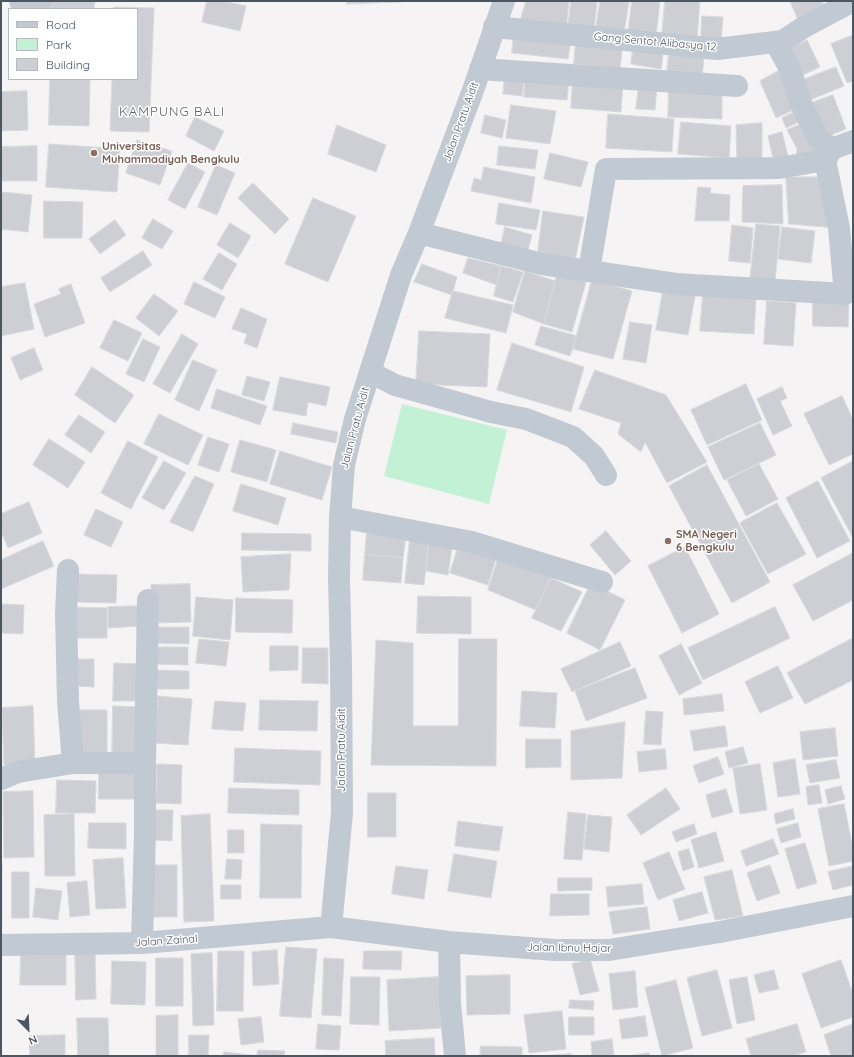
<!DOCTYPE html>
<style>
body{margin:0}
#map{position:relative;width:854px;height:1057px;overflow:hidden;background:#f5f3f3;font-family:Quicksand,sans-serif}
canvas{display:block}
.frame{position:absolute;inset:0;border:2px solid #4a5661;pointer-events:none}
.legend{position:absolute;left:8px;top:8px;width:130px;height:72px;box-sizing:border-box;background:#fff;border:1px solid #b7bbc0;margin:0;padding:5px 7px;list-style:none;font-size:12px;color:#4a5661}
.legend li{display:flex;align-items:center;gap:8px;height:20px}
.legend b{width:20px;border:1px solid #b7bbc0}
.north{position:absolute;left:8px;top:1009px;width:40px;height:40px;-webkit-text-stroke:3px #fff;paint-order:stroke;rotate:156deg;font-size:11px;font-weight:700;line-height:16px;text-align:center;color:#4a5661}
.north::after{content:'';display:block;margin:auto;width:14px;height:18px;background:#4a5661;clip-path:polygon(50% 0,100% 100%,50% 72%,0 100%)}
</style>
<div id="map">
<canvas width="854" height="1057"></canvas>
<div class="frame"></div>
<ul class="legend">
<li><b style="height:5px;background:#c1cad2"></b>Road</li>
<li><b style="height:11px;background:#c3f1d5"></b>Park</li>
<li><b style="height:11px;background:#cdcfd5"></b>Building</li>
</ul>
<div class="north">N</div>
</div>
<script>
const c = document.querySelector('canvas').getContext('2d');
c.lineJoin = 'round';
function fill(path, color) { c.fillStyle = color; c.fill(path, 'evenodd'); }
function trace(path, color, width, dash) { c.strokeStyle = color; c.lineWidth = width; c.lineCap = dash ? 'butt' : 'round'; c.setLineDash(dash || []); c.stroke(path); }
function write(font, color, halo, rows, align = 'center') {
  c.font = font + ' Quicksand,sans-serif'; c.lineWidth = 3; c.setLineDash([]); c.textBaseline = 'middle'; c.strokeStyle = halo; c.fillStyle = color; for (const [text, x, y, turn = 0] of rows) {
    c.save(); c.translate(x, y); c.rotate((+turn || 0) * Math.PI / 180); c.textAlign = isNaN(turn) ? turn : align; if (halo) c.strokeText(text, 0, 0); c.fillText(text, 0, 0); c.restore();
  }
}
fill(new Path2D(`
 M402,404l105,26 -18,74 -105,-28z`), '#c3f1d5');
const building = new Path2D(`
 M52,1h43l-1,8h-43z
 M207,1h16l23,5 -6,25 -38,-9z
 M347,1h54v1l-54,2z
 M526,1h43l-3,30 -47,-5z
 M571,1h26l-3,30 -26,-3z
 M600,1h29l-5,32 -28,-4z
 M632,1h28l-4,35 -28,-3z
 M665,1h35l-3,38 -35,-4z
 M790,1h32l3,7 -27,11z
 M114,7l40,1 -5,124 -39,-1 2,-52h25v-70h-23z
 M702,16l21,1 -2,25 -20,-1z
 M514,31l57,7 -3,21 -56,-6z
 M853,35v46l-6,2 -16,-39z
 M576,39l47,4 -3,25 -46,-4z
 M807,40l13,27 -21,10 -13,-26z
 M634,42l30,4 -3,23 -30,-5z
 M670,45l35,4 -3,27 -35,-5z
 M836,67l8,19 -39,16 -8,-20z
 M784,68l16,39 -24,11 -16,-37z
 M525,75l44,3 -2,22 -43,-3z
 M505,76l19,2 -2,18 -19,-2z
 M50,79h40l-1,47 -40,-1z
 M573,79l50,4 -2,29 -50,-4z
 M639,84l18,2 -2,24 -19,-1z
 M669,89l53,1v29l-54,-2z
 M27,91l1,39 -27,1v-39z
 M833,95l13,34 -25,10 -13,-35z
 M511,105l45,6 -6,33 -44,-6z
 M801,109l4,10 -19,9 -4,-10z
 M608,114l66,5 -2,33 -66,-4z
 M485,115l21,5 -4,18 -21,-5z
 M195,117l29,14 -10,20 -28,-15z
 M681,122l50,4 -2,32 -51,-4z
 M806,122l11,19 -1,13 -20,9 1,-14 -10,-19z
 M762,123v41l-25,-2 -1,-37z
 M337,125l49,20 -10,27 -48,-18z
 M782,132l7,28 -15,3 -6,-27z
 M137,140l35,11 -12,34 -34,-12z
 M49,144l71,5 -3,43 -71,-5z
 M37,146v35h-36v-34z
 M499,146l39,4 -3,19 -38,-4z
 M550,153l38,9 -7,25 -37,-8z
 M188,163l17,9 -20,37 -17,-9z
 M216,165l19,8 -18,42 -19,-8z
 M484,167l51,10 -4,26 -60,-12 3,-13 7,2z
 M786,177h42l8,51 -47,-4z
 M253,183l36,36 -14,15 -37,-36z
 M782,185l1,39 -41,-2 1,-36z
 M698,187l13,1 -1,5 20,2 -1,26h-34z
 M1,192l31,3 -4,37 -27,-3z
 M313,198l43,18 -28,66 -43,-18z
 M44,201l39,1 -1,36h-38z
 M499,203l41,7 -4,20 -40,-6z
 M543,211l41,6 -9,43 -37,-8z
 M153,219l20,12 -11,18 -20,-11z
 M115,220l11,15 -26,19 -11,-15z
 M230,223l21,13 -13,22 -21,-13z
 M756,224l24,2 -5,56 -25,-2z
 M732,225l21,3 -3,35 -21,-2z
 M505,227l27,8 -6,22 -26,-8z
 M782,227l33,4 -4,32 -33,-4z
 M143,251l9,14 -42,27 -9,-14z
 M219,253l18,11 -15,26 -19,-11z
 M468,258l33,8 -4,19 -34,-12z
 M422,264l35,13 -5,18 -38,-13z
 M501,266l22,6 -10,30 -19,-6z
 M525,271l30,10 -11,43 -31,-12z
 M557,274l29,8 -14,50 -28,-8z
 M592,280l40,11 -19,68 -40,-10z
 M194,282l31,15 -10,21 -31,-14z
 M25,283l9,46 -33,7v-49z
 M71,284l14,39 -40,14 -11,-33 27,-10 -2,-5z
 M453,291l60,14 -7,28 -61,-15z
 M663,291l32,5 -7,39 -32,-5z
 M154,294l24,17 -19,25 -23,-18z
 M703,294l53,4 -2,36 -54,-3z
 M813,300l36,1 -1,26 -35,-1z
 M767,301l29,2 -3,43 -29,-2z
 M241,308l26,11 -10,29 -13,-5 3,-9 -15,-5z
 M114,320l28,13 -14,28 -28,-13z
 M630,322l22,3 -6,38 -23,-4z
 M541,326l36,10 -7,20 -35,-11z
 M419,331l71,3 -3,53 -71,-3z
 M182,334l16,10 -28,49 -17,-9z
 M143,339l17,8 -16,35 -18,-8z
 M512,343l72,24 -13,45 -74,-22z
 M34,348l9,22 -23,10 -9,-22z
 M193,360l24,10 -18,41 -24,-11z
 M92,367l42,28 -19,28 -40,-28z
 M595,370l71,25 41,67 -40,21 -22,-41 -4,10 -23,-18 3,-11 -42,-14z
 M247,376l23,6 -6,19 -22,-6z
 M280,377l50,10 -4,19 -18,-4 -2,14 -33,-6z
 M746,384l16,36 -55,25 -16,-35z
 M782,387l5,11 -7,3 12,25 -19,9 -16,-36z
 M217,389l50,17 -7,19 -49,-17z
 M842,396l11,24v34l-24,11 -25,-51z
 M159,414l44,21 -15,30 -44,-21z
 M79,415l26,17 -14,21 -26,-18z
 M293,423l45,9 -2,11 -45,-9z
 M760,423l16,32 -52,25 -16,-33z
 M208,437l21,7 -10,28 -21,-7z
 M49,439l36,23 -17,26 -35,-23z
 M240,440l36,10 -9,32 -36,-10z
 M128,441l30,16 -27,52 -30,-16z
 M280,451l52,16 -10,33 -52,-16z
 M164,461l22,12 -22,37 -22,-12z
 M853,461v77l-32,-60z
 M759,464l19,35 -32,17 -19,-36z
 M707,465l63,117 -38,21 -63,-117z
 M195,476l19,8 -21,48 -23,-10z
 M818,481l32,60 -33,17 -31,-60z
 M241,484l45,14 -8,27 -45,-14z
 M29,502l13,31 -34,15 -7,-17v-17z
 M777,503l29,51 -38,20 -28,-51z
 M96,509l27,13 -12,25 -27,-12z
 M367,530l39,5 -3,23 -38,-4z
 M606,531l25,30 -16,14 -25,-30z
 M242,533l69,1v17l-69,-1z
 M410,538l19,4 -5,43 -19,-2z
 M43,541l11,25 -53,23v-29z
 M429,542l23,5 -4,28 -22,-4z
 M459,544l38,11 -9,30 -38,-12z
 M685,547l34,67 -37,19 -34,-67z
 M853,553v47l-40,21 -20,-36z
 M291,554l-2,36 -46,2 -2,-35z
 M365,554l38,4 -2,25 -38,-3z
 M499,556l52,22 -15,32 -48,-20z
 M75,574l42,1 -1,28 -41,-1z
 M551,578l31,14 -21,39 -29,-13z
 M591,583l34,17 -25,50 -33,-17z
 M190,584l1,38 -39,1 -1,-38z
 M418,596l53,1v37l-54,-1z
 M196,597l37,3 -3,40 -37,-4z
 M236,598l57,2 -1,33 -56,-1z
 M1,604l23,1 -1,29 -22,-1z
 M141,606v20l-33,2v-21z
 M70,607l37,1v30h-38z
 M775,607l15,31 -87,42 -15,-32z
 M153,627h36v17l-36,-1z
 M853,638v42l-48,24 -18,-31z
 M199,639l30,3 -3,24 -30,-3z
 M459,639h38l-1,127 -125,-1 5,-125 37,3v83h45z
 M620,642l11,24 -59,26 -11,-23z
 M681,644l21,39 -23,12 -20,-39z
 M270,646h28v24l-28,1z
 M154,647h34v18l-34,-1z
 M303,648h25v36l-26,-1z
 M72,659h22v28l-23,-1z
 M114,663l28,1 -1,37h-28z
 M778,666l15,32 -33,15 -15,-31z
 M635,668l12,30 -61,23 -11,-30z
 M154,670l35,1v18h-35z
 M522,691l35,2 -2,35 -35,-2z
 M722,694l2,17 -40,4 -1,-16z
 M158,696l34,3 -4,46 -33,-2z
 M260,700l58,1 -1,30 -58,-1z
 M215,701l31,2 -3,28 -31,-2z
 M33,706l2,57 -31,2 -2,-57z
 M113,706l29,1 -1,52h-29z
 M74,710h33v46h-32z
 M646,711l17,1 -2,33 -17,-1z
 M625,722l-3,56 -51,2v-49z
 M725,726l3,20 -34,5 -4,-20z
 M835,728l3,28 -35,4 -3,-28z
 M526,739h35v28l-35,1z
 M743,747l5,16 -19,5 -4,-16z
 M235,748l86,3 -1,34 -86,-3z
 M665,749l2,20 -28,3 -2,-20z
 M718,757l6,17 -25,9 -6,-17z
 M795,759l5,35 -22,3 -5,-34z
 M836,760l4,18 -30,5 -4,-18z
 M157,764l25,1 -1,39 -25,-1z
 M760,764l7,46 -27,4 -7,-46z
 M99,770h44l-1,29h-43z
 M57,780l39,1 -1,32h-39z
 M819,785l3,18 -14,2 -2,-18z
 M841,786l4,13 -17,5 -3,-14z
 M229,788l70,2v25l-71,-2z
 M666,788l14,21 -39,26 -14,-20z
 M726,789l7,23 -21,6 -6,-23z
 M33,791l1,66 -30,1 -1,-66z
 M368,793h28v44h-28z
 M844,804l9,45v12l-24,5 -11,-57z
 M793,809l2,10 -19,5 -2,-10z
 M154,810h19l-1,31 -19,-1z
 M568,812l18,2 -4,46 -18,-1z
 M74,814l1,62h-30l-1,-61z
 M210,814l4,107 -30,1 -3,-106z
 M588,815l24,2 -3,35 -25,-3z
 M458,821l45,6 -4,24 -44,-5z
 M89,823h37v26l-38,-1z
 M798,823l3,14 -20,6 -4,-14z
 M261,824l41,1 -1,73h-41z
 M694,824l3,10 -21,8 -4,-10z
 M228,830h16v23h-16z
 M716,832l8,29 -25,7 -8,-28z
 M773,839l6,15 -33,12 -5,-15z
 M805,843l12,40 -20,6 -12,-40z
 M689,849l5,18 -11,4 -5,-19z
 M669,852l16,37 -27,11 -15,-37z
 M454,854l43,7 -6,37 -43,-7z
 M123,858l3,50 -30,1 -3,-49z
 M227,859l15,1 -1,19h-16z
 M1,865h1v63h-1z
 M151,865h26v52h-26z
 M770,865l10,28 -23,8 -10,-28z
 M396,866l32,4 -4,29 -32,-5z
 M853,866v19l-20,5 -5,-18z
 M732,870l11,46 -28,4 -11,-43z
 M12,872h17v46h-17z
 M558,878h34v12l-34,1z
 M87,881l3,34 -20,2 -3,-34z
 M642,884l2,20 -36,3 -2,-20z
 M221,885h20v14h-20z
 M36,888l26,3 -4,29 -25,-3z
 M702,892l6,21 -29,8 -6,-21z
 M551,894h38v21l-39,1z
 M647,907l3,22 -37,5 -4,-22z
 M286,947l31,2 -6,69 -31,-2z
 M277,950l2,34 -26,2 -1,-34z
 M21,951h45v34h-46z
 M75,951h20l1,48 -20,1z
 M218,951h26l-1,60h-26z
 M364,951h38l-1,19 -38,-1z
 M212,953l2,72 -21,1 -2,-72z
 M156,958h27v48h-27z
 M324,958l20,1 -3,57 -19,-1z
 M590,959l9,32 -19,4 -8,-31z
 M841,960l12,34v23l-32,11 -19,-54z
 M112,961l34,1 -1,43 -34,-1z
 M717,970l15,58 -30,8 -15,-58z
 M774,970l5,19 -20,4 -5,-18z
 M635,971l3,36 -25,3 -4,-36z
 M510,975v39l-43,1 -1,-39z
 M351,977h29l-1,48 -29,-1z
 M439,977l2,51 -52,3 -2,-51z
 M747,977l8,43 -18,4 -8,-44z
 M676,980l17,68 -31,8 -17,-68z
 M570,1000l24,1 -1,9 -24,-2z
 M562,1011l4,38 -37,4 -5,-38z
 M178,1015v41h-22v-40z
 M645,1016l3,20 -26,3 -3,-19z
 M261,1017l3,25 -23,3 -3,-26z
 M569,1017h25v18h-25z
 M77,1018h31l1,38h-31z
 M318,1024l23,2 -2,24 -23,-1z
 M797,1024l9,28 -14,4h-41l-5,-17z
 M853,1024v32h-22l-7,-21z
 M65,1035v21h-35l-1,-20z
 M189,1035h20l-1,21h-19z
 M434,1038l1,18h-49l-1,-15z
 M612,1039l2,17h-22l-1,-14z
 M481,1046l41,1v9h-42z
 M258,1050l27,1 -1,5h-27z
 M224,1052l28,3v1h-28z
 M649,1053l1,3h-21z
 M571,1054v2h-32z`);
fill(building, '#cdcfd5');
trace(building, '#d7d9de', 1);
trace(new Path2D(`
 M20,1l21,1
 M494,27l223,22 66,-8 21,-14 49,-26
 M783,41l-4,8 11,20 12,37 16,32 14,11
 M480,69l257,17
 M419,233l123,31 134,20 169,10
 M589,271l17,-102 173,-1 46,-8
 M845,294l-6,-66 -14,-68 7,-11 21,-8
 M370,372l25,13 96,27 35,7 47,18 21,19 12,19
 M340,517l132,25 130,40
 M73,763h72l3,-163
 M1,779l17,-7 55,-9 -5,-62 -2,-88 2,-43
 M331,927l11,-114 -1,-148 -2,-88 1,-60 4,-52 11,-46 46,-144 18,-42 53,-140 32,-92
 M449,942l1,61 5,53
 M142,943l3,-111v-69
 M1,945l141,-2 189,-16 118,15 106,8h54l111,-18 133,-26`), '#c1cad2', 22);
for (const [x, y, r, color] of [
 [94,153,4,"#8d6e63"],
 [668,541,4,"#8d6e63"]
]) { const dot = new Path2D(); dot.arc(x, y, r, 0, 2 * Math.PI); c.fillStyle = color; c.fill(dot); trace(dot, '#fff', 1.5); }
write('11px', '#4a5661', '#fff', [
 ["Gang Sentot Alibasya 12",655,42,5],
 ["Jalan Pratu Aidit",461,122,-70],
 ["Jalan Pratu Aidit",355,428,-75],
 ["Jalan Pratu Aidit",342,750,-90],
 ["Jalan Zainal",166,941,-4],
 ["Jalan Ibnu Hajar",569,948,1]
]);
write('bold 11px', '#785e54', '#fff', [
 ["Universitas",102,147],
 ["Muhammadiyah Bengkulu",102,160],
 ["SMA Negeri",676,535],
 ["6 Bengkulu",676,548]
], 'left');
c.letterSpacing = '1px';
write('13px', '#5f6368', '#fff', [
 ["KAMPUNG BALI",172,112]
]);
c.letterSpacing = '0px';
</script>
